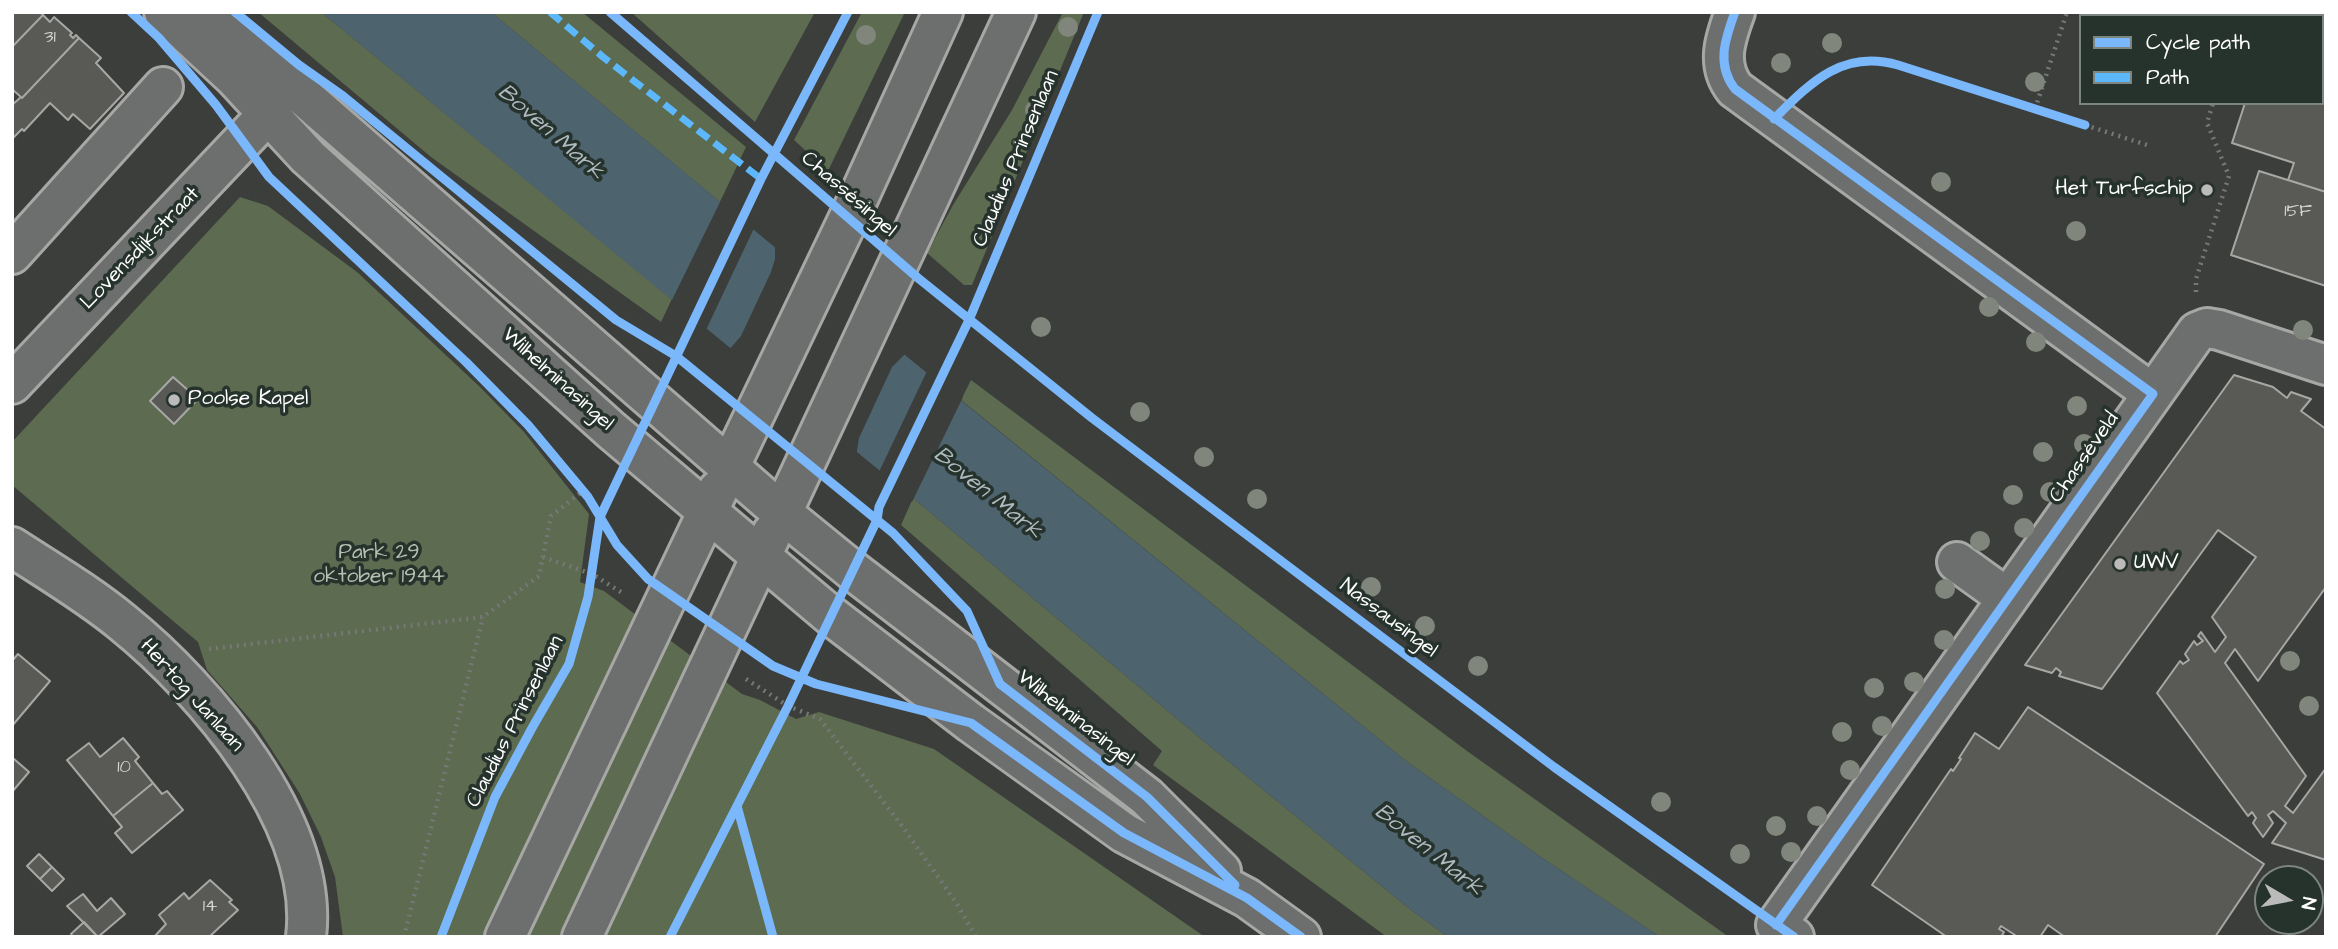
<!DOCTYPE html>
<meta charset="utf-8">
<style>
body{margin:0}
#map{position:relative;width:2338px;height:949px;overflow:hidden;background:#3b3e3a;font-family:"Architects Daughter",sans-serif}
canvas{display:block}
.frame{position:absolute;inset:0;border:14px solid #fff;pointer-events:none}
.legend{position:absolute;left:2079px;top:14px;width:245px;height:91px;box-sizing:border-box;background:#26332d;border:2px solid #7d8581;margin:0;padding:9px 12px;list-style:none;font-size:21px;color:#fff}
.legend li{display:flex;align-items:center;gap:14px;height:35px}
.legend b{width:35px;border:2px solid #7d8581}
.north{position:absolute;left:2254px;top:865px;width:70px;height:70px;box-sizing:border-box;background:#26332d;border:2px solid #7d8581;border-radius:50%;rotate:100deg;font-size:19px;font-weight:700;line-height:28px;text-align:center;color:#fff}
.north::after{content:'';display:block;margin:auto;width:24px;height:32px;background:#babbba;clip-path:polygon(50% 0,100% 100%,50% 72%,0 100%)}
</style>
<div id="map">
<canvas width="2338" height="949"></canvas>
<div class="frame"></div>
<ul class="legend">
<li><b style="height:9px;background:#7ab7fb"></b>Cycle path</li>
<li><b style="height:9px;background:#5cb8fa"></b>Path</li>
</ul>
<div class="north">N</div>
</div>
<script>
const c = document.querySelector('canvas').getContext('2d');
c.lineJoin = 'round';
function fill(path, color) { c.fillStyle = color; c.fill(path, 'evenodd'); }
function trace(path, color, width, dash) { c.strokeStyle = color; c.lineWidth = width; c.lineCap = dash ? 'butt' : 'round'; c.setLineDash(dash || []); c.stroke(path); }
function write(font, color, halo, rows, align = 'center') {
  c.font = font + ' "Architects Daughter",sans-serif'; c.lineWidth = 7; c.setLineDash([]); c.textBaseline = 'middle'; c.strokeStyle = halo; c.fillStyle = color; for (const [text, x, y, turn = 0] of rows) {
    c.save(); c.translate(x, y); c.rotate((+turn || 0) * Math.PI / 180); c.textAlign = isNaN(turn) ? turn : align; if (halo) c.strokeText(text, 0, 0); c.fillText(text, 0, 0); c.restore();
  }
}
fill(new Path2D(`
 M258,12h63l351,287 -11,23 -230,-165z
 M491,12h91l164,135 -26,55z
 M631,12h184l-60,110z
 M862,12h43l-77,159 -34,-31z
 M1063,12h21l-112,273h-8l-37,-32 26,-48 59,-95z
 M240,197l28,9 89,66 123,115 44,45 65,82 -9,68 24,9 138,103 18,6 36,19 23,-7 115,37 271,188h-862l-8,-60 -14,-40 -21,-43 -43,-67 -50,-57 -9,-28 -186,-157v-43z
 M971,380l496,371 262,186h-69l-125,-84 -129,-92 -445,-361z
 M913,498l299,250 199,162 37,27h-61l-234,-172 9,-14 -261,-226z`), '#5d6b50');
fill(new Path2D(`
 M321,12h170l409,339 506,410 129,92 125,84h-212l-37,-27 -199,-162 -299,-250z`), '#4d636e');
fill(new Path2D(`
 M722,198l33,28 -50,106 -35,-28z
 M775,243l132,109 -15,15 -33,71 -3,18 -128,-105 13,-15 30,-64 4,-13z
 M928,369l35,28 -51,105 -34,-28z`), '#3b3e3a');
const building = new Path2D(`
 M12,12h28l3,3 -31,32z
 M2274,12h52v180l-38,-12 6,-17 -62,-20 13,-40h77v-87h-49z
 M43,15l7,7 4,-5 18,16 -2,2 3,3 3,-3 3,3 -57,60 -10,-9v-42z
 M79,38l22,20 -5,5 28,30 -34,36 -17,-15 -5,6 -18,-17 -26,28 -2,-2 -9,9 -1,-33 9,-8 1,1z
 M2259,171l67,21v94l-95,-31z
 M2234,375l39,12 14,11 4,-6 20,7 -10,12 25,18v158l-68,94 -23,-32 -10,14 81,113 -21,30 8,7 33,-45v92l-54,-17 14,-20 -13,-12 -5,4 5,8 -10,14 -10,-14 3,-5 -4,-6 -4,4 -91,-123 23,-32 3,3 6,-4 -4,-6 9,-13 3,4 6,-4 -5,-5 3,-4 14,20 11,-15 -14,-20 44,-60 -38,-27 -116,159 -43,-13 2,-4 -5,-4 -4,5 -27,-8z
 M173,377l25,22 -24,25 -24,-23z
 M18,654l32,27 -38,45v-65z
 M2028,707l236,157 -49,73h-150l-17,-12 -8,12h-22l-17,-11 -2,3 5,3 -3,5h-54l-75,-52 79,-116 2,2 8,-12 -2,-1 16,-25 24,16z
 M123,738l16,19 -4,4 18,22 -40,33 -46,-56 22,-17 11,14z
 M14,759l15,13 -17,20v-31z
 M153,783l9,11 5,-3 16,19 -51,43 -17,-20 7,-6 -9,-11z
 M39,854l13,13 -12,12 -13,-13z
 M52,867l12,12 -12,12 -12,-12z
 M210,880l22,20 -3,2 9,8 -29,27h-55l12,-13 -7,-9 25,-22 5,6z
 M83,894l14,17 14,-13 14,16 -27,23 -31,-31z
 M84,922l14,15h-25l-2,-3z`);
fill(building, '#595955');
trace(building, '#a7a8a6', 2);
const minor = new Path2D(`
 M1735,12c-10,27 -19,53 0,77l418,305 -377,531 18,12
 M12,254l151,-167
 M12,384l256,-270
 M2153,394l44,-62 10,-4 12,2 107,35
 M729,468l127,-265 87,-191
 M782,513l234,-501
 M12,547c37,24 76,47 110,75 83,67 198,201 184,315
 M1957,562l50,36`);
const major = new Path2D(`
 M164,12l71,66 73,79 303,273 219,185 141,108 153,110 123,65 54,39
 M207,12l575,501 70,57 295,227 74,74
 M505,937l213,-447
 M582,937l190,-404`);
trace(minor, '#a7a8a6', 44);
trace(major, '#a7a8a6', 44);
trace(new Path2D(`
 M2118,12l11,4
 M2035,109l32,-97
 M2085,125l65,21
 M2196,292v-13l33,-103 -22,-53 6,-20
 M543,557l49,17 32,20
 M209,649l274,-32 56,-41 12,-60 32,-25
 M746,679l42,27 32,13 82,107 55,78 19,33
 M404,937l79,-320`), '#767876', 4.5, [2, 5]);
trace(minor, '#6c6f6d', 38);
trace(major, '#6c6f6d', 38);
trace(new Path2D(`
 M550,12l53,45 158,122`), '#5cb8fa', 7, [14, 7]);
trace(new Path2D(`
 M131,12l28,26 57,67 53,72 197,185 62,63 60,72 29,48 31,34 125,87 43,18 155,39 153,110 123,65 54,39
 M235,12l64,53 44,31 273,224 60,36 217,177 74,78 33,73 147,113 88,88
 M610,12l308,266 174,140 462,349 240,170
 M1735,12c-10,27 -19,53 0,77l418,305 -377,531
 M1774,119c37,-37 69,-70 124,-54l187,60
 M737,806l36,131
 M441,937l54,-140 37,-69 37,-64 19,-67 12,-80 161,-338 87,-167
 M670,937l118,-231 89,-186 2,-13 90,-187 129,-308`), '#7ab7fb', 9);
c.fillStyle = '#80867c';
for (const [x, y] of [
 [1068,27],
 [866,35],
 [1832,43],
 [1781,63],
 [2035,82],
 [1035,110],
 [1941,182],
 [2076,231],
 [1989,307],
 [1041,327],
 [2303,330],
 [2036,342],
 [2077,406],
 [1140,412],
 [2084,444],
 [2043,452],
 [1204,457],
 [2050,492],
 [2013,495],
 [1257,499],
 [2024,528],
 [1980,541],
 [1371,587],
 [1945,589],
 [1425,626],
 [1944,640],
 [2290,661],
 [1478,666],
 [1914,682],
 [1874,688],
 [2309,706],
 [1882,726],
 [1842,732],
 [1850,770],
 [1661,802],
 [1817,816],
 [1776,826],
 [1791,852],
 [1740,854]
]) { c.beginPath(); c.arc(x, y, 10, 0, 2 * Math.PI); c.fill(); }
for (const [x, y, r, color] of [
 [2207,190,7,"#babbba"],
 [174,400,7,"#babbba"],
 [2120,564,7,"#babbba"]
]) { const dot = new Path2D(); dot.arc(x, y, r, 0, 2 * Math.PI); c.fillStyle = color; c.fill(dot); trace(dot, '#26332d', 2.5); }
write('18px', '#d6d6d4', null, [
 ["31",50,38],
 ["15F",2298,212],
 ["10",124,768],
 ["14",210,907]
]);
write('21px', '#fff', '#26332d', [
 ["Claudius Prinsenlaan",1017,159,-67],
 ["Chassésingel",848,195,41],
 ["Lovensdijkstraat",141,249,-46],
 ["Wilhelminasingel",557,380,42],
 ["Chasséveld",2085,458,-55],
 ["Nassausingel",1388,619,37],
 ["Hertog Janlaan",191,696,48],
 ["Wilhelminasingel",1075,719,38],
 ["Claudius Prinsenlaan",516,722,-63]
]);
write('21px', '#fff', '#26332d', [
 ["Het Turfschip",2193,190,"right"],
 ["Poolse Kapel",188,400],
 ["UWV",2134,564]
], 'left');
write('21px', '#b8c0b2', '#26332d', [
 ["Park 29",379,554],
 ["oktober 1944",379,578]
]);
write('italic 23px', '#b0bbc0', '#26332d', [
 ["Boven Mark",550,133,41],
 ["Boven Mark",987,494,39],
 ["Boven Mark",1428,851,39]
]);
</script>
